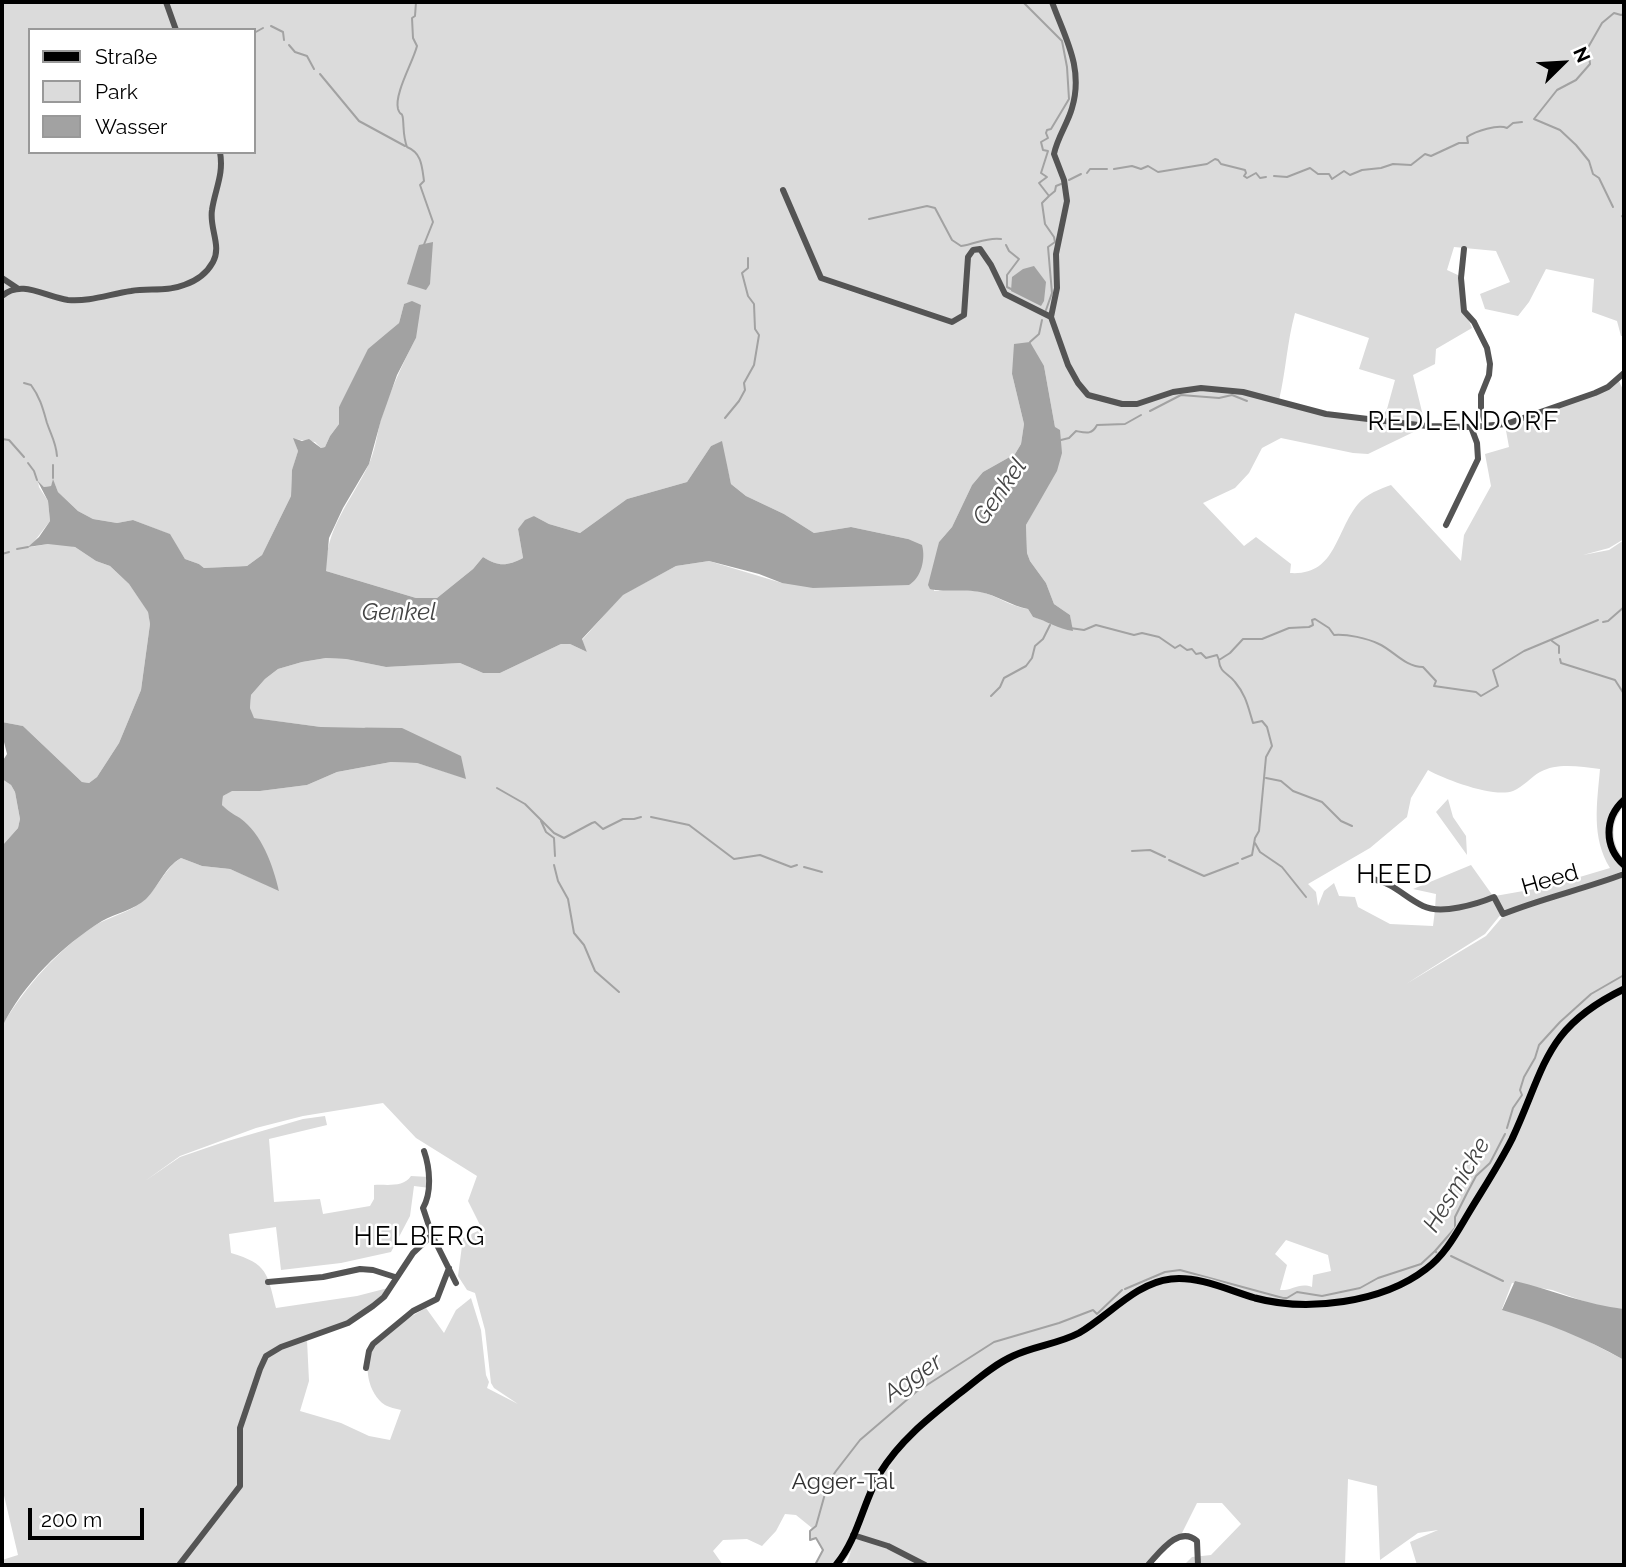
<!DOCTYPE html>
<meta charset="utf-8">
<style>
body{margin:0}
#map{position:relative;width:1626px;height:1567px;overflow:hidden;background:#fff;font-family:Raleway,sans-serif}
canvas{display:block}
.frame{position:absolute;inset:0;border:4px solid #000;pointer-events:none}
.legend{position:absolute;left:28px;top:28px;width:228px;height:126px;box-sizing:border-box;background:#fff;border:2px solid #999;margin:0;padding:9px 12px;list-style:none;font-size:21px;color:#000}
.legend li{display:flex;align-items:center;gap:14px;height:35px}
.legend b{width:35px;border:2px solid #999}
.north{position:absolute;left:1528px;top:28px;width:70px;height:70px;-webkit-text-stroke:5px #fff;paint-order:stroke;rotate:66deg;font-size:19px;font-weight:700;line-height:28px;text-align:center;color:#000}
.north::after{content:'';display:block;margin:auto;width:24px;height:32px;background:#000;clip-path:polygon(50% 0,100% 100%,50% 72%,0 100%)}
.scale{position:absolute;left:28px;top:1508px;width:116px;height:32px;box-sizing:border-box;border:4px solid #000;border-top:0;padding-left:9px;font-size:21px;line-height:24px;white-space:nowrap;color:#000;-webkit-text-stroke:5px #fff;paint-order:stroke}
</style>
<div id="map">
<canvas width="1626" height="1567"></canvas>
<div class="frame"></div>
<ul class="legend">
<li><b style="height:9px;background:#000"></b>Straße</li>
<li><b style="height:19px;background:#dbdbdb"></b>Park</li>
<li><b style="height:19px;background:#a2a2a2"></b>Wasser</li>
</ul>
<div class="north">N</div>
<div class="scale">200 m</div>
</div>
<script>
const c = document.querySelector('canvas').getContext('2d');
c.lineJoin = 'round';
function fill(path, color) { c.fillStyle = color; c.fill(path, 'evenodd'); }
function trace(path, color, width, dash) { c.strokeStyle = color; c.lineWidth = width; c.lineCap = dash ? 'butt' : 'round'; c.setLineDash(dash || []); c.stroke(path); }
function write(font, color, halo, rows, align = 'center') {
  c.font = font + ' Raleway,sans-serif'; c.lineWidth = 5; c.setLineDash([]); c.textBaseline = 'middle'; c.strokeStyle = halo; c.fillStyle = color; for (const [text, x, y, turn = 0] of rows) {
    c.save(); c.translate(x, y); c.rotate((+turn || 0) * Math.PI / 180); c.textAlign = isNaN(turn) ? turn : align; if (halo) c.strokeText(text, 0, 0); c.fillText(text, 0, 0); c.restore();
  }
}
fill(new Path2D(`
 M2,2h1622v334h-3l-4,-15 -25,-9 2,-33 -48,-10 -17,33 -11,14 -33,-7 -5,-15 30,-12 -14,-31 -42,-4 -7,23 13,6 6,38 6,14 -36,21 -1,15 -22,11 12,49 -45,-4 7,-11 8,-29 -36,-11 10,-31 -74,-25c-8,29 -9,58 -16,87l47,15 100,11 -58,28 -15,-1 -72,-15 -19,10 -13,25 -14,15 -32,15 41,43 12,-9 35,27 -1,9c46,3 45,-41 68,-69 8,-10 22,-15 33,-19l70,76 3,-26 27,-49 -6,-32 24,-7 -4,-22 114,-44 5,11v147l-15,9 -26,7 26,-5 15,-10v258l-18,23c1,19 5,34 18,49l-29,14 -92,28 -8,-16 51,-9 64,-19c-19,-31 -13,-64 -10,-99 -19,-2 -42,-7 -60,3 -9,5 -17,15 -27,19 -19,7 -67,-11 -85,-21l-17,28 -4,19 -37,31 -62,36 8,8 2,14 6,-15 10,-8 5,13 16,1 3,10 32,17 43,2 2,-16 59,-12 8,15 -17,21 -79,50 80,-48 18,-21 120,-38v432l-24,-2 -48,-17 -40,-7 -10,26 45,14 35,15 42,22v205h-207l-7,-23 28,-12 -20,3 -38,27 -3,-74 -29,-7 -3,86h-161l8,-8 19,-2 30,-31 -19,-21h-25l-15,30 -17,13 -18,19h-301l28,-78 19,-25 -2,-2 -20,26 -26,63 -13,16h-17l7,-15 -6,-11 -6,2v-11l2,-2 -16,-13 -11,-1 -9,17 -14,15 -15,-7 -24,1 -10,11 10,14h-721v-5l16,-5 -16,-68 1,-463c24,-39 53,-72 91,-98 16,-10 39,-14 52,-28 13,-12 19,-30 35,-40l21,8 28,3 49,21 -38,-71 -10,-5 -9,-9 1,-9 8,-5h29l47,-6 30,-13 54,-10 26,1 48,15 -101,-51h-43l-68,-9 -3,-10 1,-13 14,-16 13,-10 24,-7 24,-4 20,1 40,8 74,-4 23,10h17l61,-29h9l17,8 -5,-12 40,-45 54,-29 33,-5 73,22 127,2 -1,-46 -57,-12 -37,6 -30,-19 -38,-18 -15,-12 -10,-42 -10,4 -24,36 -60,17 -47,34 -31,-9 -15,-8 -16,13 5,29c-16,8 -24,9 -40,-1l-10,12 -36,29h-21l-90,-27c-1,-42 25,-70 42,-105 7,-14 9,-32 13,-47 9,-28 21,-54 35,-81l-12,-34 -5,19 -10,9 -50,75v17l-9,12 -5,11 -4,1 -6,-6 -21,-3 4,12 -6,20 -1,25 -29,59 -15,11 -43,2 -5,-4 -14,-5 -16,-25 -36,-14 -16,3 -24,-4 -15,-8 -20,-19 -5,-12 -2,6 -7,1 -6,-6 1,6 9,14 2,20 -20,26 18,-3h17l10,3 21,14 14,5 19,18 19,27 2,13 -9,66 -22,53 -22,34 -8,6 -7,-1 -59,-56 -21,-4zM30,30h224v122h-224zM1044,366l11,61 -19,79 -10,19 1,28 3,8 16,22 8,21 16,11 2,14c-16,-3 -25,-8 -39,-12l-5,-8c-15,-2 -28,-11 -43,-16 -16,-6 -34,-4 -51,-2l5,-49 13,-15 20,-42 11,-13 32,-18 6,-10 3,-20 -12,-50zM383,1103l33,35 61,38 -9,25 14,28 -19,9 -5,38 9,14 8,3 10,37 6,53 3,5 24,16 -31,-16 2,-6 -3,-7 -5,-45 -10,-32 -15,12 -12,23 -18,-25c-15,8 -45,26 -54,41 -9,16 -4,45 13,56 4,2 11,4 16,5l-11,30 -21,-4 -28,-13 -41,-12 9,-30 -2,-41c24,-11 69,-29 81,-52l-31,8 -81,12c-9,-35 -8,-44 -45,-55l-2,-19 47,-7 5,43 60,-7 50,-11 19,-36 4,-30 16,2 -1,-11 -18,-1c-8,12 -24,8 -37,9v14l-4,7 -47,8 -3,-15 -46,3 -5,-63 58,-14 -2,-9 -22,3 -82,24 -41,14 -35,24 35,-25 76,-28 47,-12zM1286,1240l42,15 3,16 -18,4 -1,12c-13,-5 -20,4 -32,3l7,-25 -12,-11z
 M2,779l9,6 4,7 5,27 -2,9 -16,18z
 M1448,799l5,18 13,19 1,19 -31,-43z
 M1471,865l22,31 -22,9 -36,4 1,-15 -23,-5z`), '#dbdbdb');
fill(new Path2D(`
 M433,242l-3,42 -4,6 -19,-6 12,-39z
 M1034,266l12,16 -2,19 -3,5 -30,-15 1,-14 11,-8z
 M412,301l9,4 -5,33 -19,37 -16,45 -12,44 -26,44 -14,30 -3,33 90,27h21l36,-29 10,-12c16,10 24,9 40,1l-5,-29 7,-9 9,-4 15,8 31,9 47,-34 60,-17 24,-36 11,-5 9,43 15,12 38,18 30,19 37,-6 57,12 14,6c4,14 -1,33 -13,40l-96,3 -31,-5 -23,-9 -50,-13 -33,5 -53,29 -41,44 5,13 -17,-8h-9l-61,29h-17l-23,-10 -74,4 -40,-8 -20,-1 -24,4 -24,7 -13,10 -14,16 -1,13 4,10 67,9 81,1 59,28 5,23 -49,-16 -26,-1 -54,10 -30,13 -47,6h-28l-9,5 -1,9c6,6 11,9 18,13 22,16 33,47 39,73l-49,-22 -28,-3 -21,-8c-17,10 -22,28 -35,41 -12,11 -30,14 -44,22 -40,25 -79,63 -100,106v-181l16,-18 2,-9 -5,-27 -4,-7 -9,-6v-17l5,-8 -5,-20v-12l21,4 59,56 7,1 8,-6 22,-34 22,-53 9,-66 -2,-12 -19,-28 -19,-18 -14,-5 -21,-14 -27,-3 -20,3 11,-10 11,-16 -2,-20 -11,-21 7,7 7,-1 2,-7 5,13 20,19 15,8 24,4 16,-3 37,14 15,25 14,5 5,4 43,-2 15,-11 29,-59 1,-26 6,-19 -5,-13 9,3 7,-2 12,9 4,-1 5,-11 9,-12v-17l29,-58 31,-26 5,-19z
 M1030,342l14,24 11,61 5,3 2,23 -5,18 -31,54 1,28 3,8 16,22 8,21 16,11 3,16c-15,-2 -26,-10 -40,-14l-5,-8c-17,-3 -31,-14 -48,-17 -14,-3 -41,0 -50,-3l-2,-4 11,-43 13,-15 20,-42 11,-13 32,-18 6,-10 3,-20 -12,-50 2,-30z
 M1515,1281c37,9 72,24 109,28v51c-39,-22 -79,-38 -122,-50z`), '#a2a2a2');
trace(new Path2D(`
 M416,2l-1,14 -3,2 1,20 4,8c-4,16 -23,48 -19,63 3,9 4,1 5,10 1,11 0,17 4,28 15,6 15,20 17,34l-4,4 13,37 -10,25
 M1023,2l39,39 5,26 2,32 -18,30 -4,1 -1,3 2,5 -7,4 2,8 5,1 -7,22 6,4 -8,6 10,13 -7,7 3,21 9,13 1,5 -7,5 4,46 -6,17
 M271,26l12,6 1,8
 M254,33l9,-5
 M289,45l6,7 12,4 7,13
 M320,74l39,47 46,25
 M1114,169l18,-3 9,3 7,-3 10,6 49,-8 8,-5 3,1 3,4 24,6 1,3 -2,3 3,2 9,-5 4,5 6,-1
 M1087,173l3,-4h17
 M1274,176l13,1 23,-9 8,6h11l3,5 12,-8 6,4 12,-5 19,-2 12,-4 18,1 14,-11 6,2 28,-13h9l-1,-6c9,-6 31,-13 40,-9l6,-5 9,-1
 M1069,180l12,-6
 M1049,196l6,-5 1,-5 5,-2
 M1613,207l-14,-29 -6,-4 -4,-13 -13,-16 -16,-15 -26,-11 23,-29 19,-10 14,-16 -1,-10 -3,-3 16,-28 12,-10 7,2 3,-1
 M1622,216l2,3
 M869,219l58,-13 8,2 17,32 9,6c15,-2 25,-9 40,-7
 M1006,245l3,6 10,8 -12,16v12l4,2
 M1030,342l9,-8 3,-14
 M24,383l7,2c9,12 12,24 16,38 4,12 9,19 10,33
 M1150,411l31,-16 38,3 13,-3 15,6
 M725,418l14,-17 6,-11 -1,-7 10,-18 5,-30 -4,-6 -1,-25 -6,-8 -6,-23 6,-5v-10
 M2,439l7,1 15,17
 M1061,440l8,-2 7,-7c10,2 16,4 21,-6l28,-1 16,-9
 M28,463l6,8 3,9
 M53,465v13
 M17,549l11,-2
 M2,554l7,-2
 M1603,622l5,-1 16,-14
 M1070,628l14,2 12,-5 38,10 8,-2 17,4 16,11 5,-3 7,5 5,-1 4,5 5,-1 5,5 11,-3 2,5 11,-7 13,-14h19l27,-11 20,-1 4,-2 -1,-5 3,-1 14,9 5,7c13,-1 33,3 45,9 15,7 26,23 44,23l13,14 -2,5 42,6 5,4 17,-10 -5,-16 31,-19 74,-31
 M1552,641l7,5v7
 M1560,659l1,4 54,17 9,14
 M1219,661c1,12 9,12 16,21 11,13 13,25 18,41l9,-2 5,6 5,19 -6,11 -7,74 -4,7 -3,17 -10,4
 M991,696l9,-9 4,-9 22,-12 6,-8 3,-12 8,-7 7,-14
 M1266,778l15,3 12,10 29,11 19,19 11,5
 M497,788l28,16 29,29 10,5 28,-15 3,-1 8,7 20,-10h11l7,-2
 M651,817l38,8 45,34 26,-4 31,12 6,-2
 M541,821l5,11 8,6 1,18
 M1255,843l5,9 22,15 24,30
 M1132,851l18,-1 15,7
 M1169,860l35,16 34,-13
 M554,865l4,16 10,18 6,34 10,12 11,26 24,21
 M804,867l18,5
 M1507,1128l6,-20 9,-13 -2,-5 4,-13 11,-19 4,-13 21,-23 31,-28 33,-19
 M1435,1251l20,-23v-11l12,-24 9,-17 14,-13 15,-29
 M1451,1256l52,25
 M1125,1289l40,-17 15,-2 103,28h4l10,-6 25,4 38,-8 18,-10 43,-14 14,-13 2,2
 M815,1565l8,-15 -7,-12 -6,2v-9l6,-5 12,-43 8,-12 24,-31 56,-48 78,-50 65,-19 34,-13 4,4 25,-24`), '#a2a2a2', 2);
const major = new Path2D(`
 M1624,800c-20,18 -20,47 0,65
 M836,1565c22,-26 27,-63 44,-92 20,-33 50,-56 80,-80 17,-13 33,-28 53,-37 21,-10 45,-12 66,-23 30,-17 56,-50 92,-54 29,-3 57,11 84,19 52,14 127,5 171,-29 19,-14 30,-35 42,-55 15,-25 31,-49 44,-75 34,-73 32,-111 112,-150`);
trace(major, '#dbdbdb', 9);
trace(new Path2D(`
 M166,2l10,28
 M783,190l38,88 131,44 12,-7 4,-58 5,-7 7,-1 11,16 14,29 46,23
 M1464,249l-3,29 3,33 10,11 13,26 3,16 -1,11 -8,20v14l5,17
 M2,278l15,10
 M2,296c20,-17 43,1 66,4 21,2 42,-6 63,-9 18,-3 36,1 53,-6 12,-4 23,-12 29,-23 9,-16 -4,-34 -1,-52 3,-21 12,-35 8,-58
 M1051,317l17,48 10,18 10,12 34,9h15l36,-12 28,-4 42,4 83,22 101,12 44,1 35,-3 89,-31 13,-6 16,-14
 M1051,317l6,-29 -1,-34 11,-53 -3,-21 -10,-26c3,-16 14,-31 18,-46 12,-40 -7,-70 -20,-106
 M1446,525l32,-66 -1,-16 -6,-16
 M1373,879c22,5 31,18 50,27 18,9 54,-2 71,-9l9,17c40,-16 81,-25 121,-40
 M424,1151c6,17 8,42 -1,57l9,27 24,48
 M268,1282l55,-5 37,-8 13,1 22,7
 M366,1368l3,-17 4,-7 40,-33 24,-12 12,-31
 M853,1535l35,11 37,19
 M179,1565l61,-79v-58l20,-59 6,-13 15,-9 67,-24 25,-17 11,-9 29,-44 19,-18
 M1148,1565c12,-13 31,-40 49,-24l1,24`), '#545454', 6);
trace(major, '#000', 7);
write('23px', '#000', '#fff', [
 ["Heed",1550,880,-16]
]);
write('23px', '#323232', '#fff', [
 ["Agger-Tal",843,1482]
]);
write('italic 24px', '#434343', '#fff', [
 ["Genkel",1000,492,-55],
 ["Genkel",399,613],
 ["Hesmicke",1457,1185,-59],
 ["Agger",913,1378,-35]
]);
c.letterSpacing = '2px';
write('26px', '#000', '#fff', [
 ["REDLENDORF",1464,422],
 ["HEED",1395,875],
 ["HELBERG",420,1237]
]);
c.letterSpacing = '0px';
</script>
